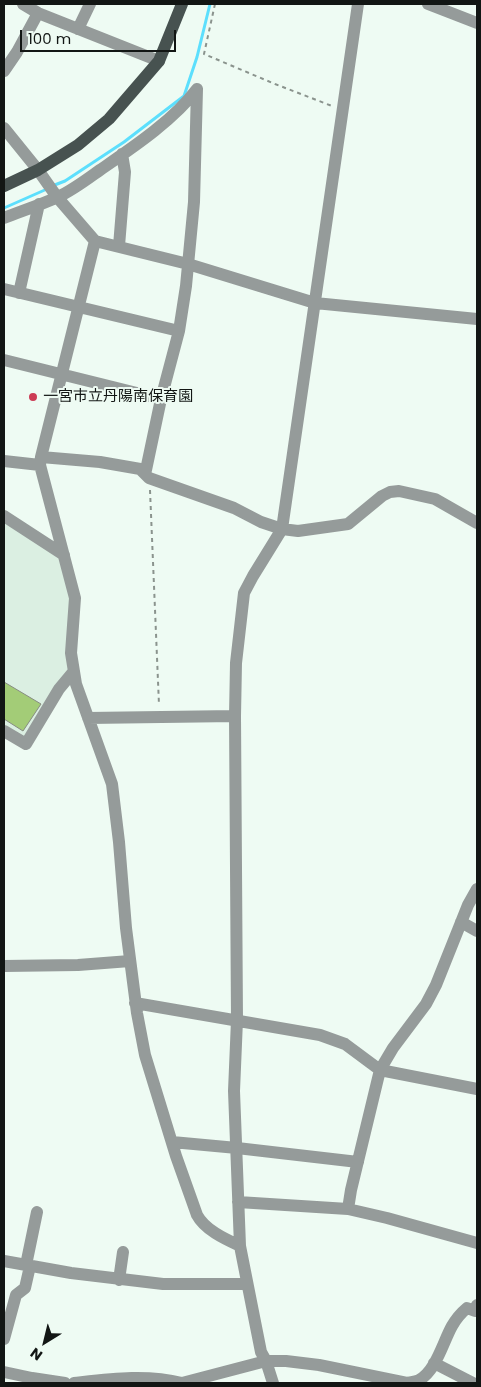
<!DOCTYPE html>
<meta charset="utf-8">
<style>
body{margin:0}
#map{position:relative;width:481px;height:1387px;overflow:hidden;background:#eefbf3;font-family:Poppins,sans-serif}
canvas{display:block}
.frame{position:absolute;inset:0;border:5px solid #121614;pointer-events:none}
.north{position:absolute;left:20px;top:1317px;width:50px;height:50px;-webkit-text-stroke:4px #eefbf3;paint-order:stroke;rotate:216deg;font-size:14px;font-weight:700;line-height:20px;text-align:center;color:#121614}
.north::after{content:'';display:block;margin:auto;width:18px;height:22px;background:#121614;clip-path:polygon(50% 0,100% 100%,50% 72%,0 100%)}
.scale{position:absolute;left:20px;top:30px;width:156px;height:22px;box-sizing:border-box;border:2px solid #121614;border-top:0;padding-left:6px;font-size:15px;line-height:18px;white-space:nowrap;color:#121614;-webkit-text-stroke:4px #eefbf3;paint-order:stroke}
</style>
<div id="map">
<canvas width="481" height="1387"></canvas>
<div class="frame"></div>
<div class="north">N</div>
<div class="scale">100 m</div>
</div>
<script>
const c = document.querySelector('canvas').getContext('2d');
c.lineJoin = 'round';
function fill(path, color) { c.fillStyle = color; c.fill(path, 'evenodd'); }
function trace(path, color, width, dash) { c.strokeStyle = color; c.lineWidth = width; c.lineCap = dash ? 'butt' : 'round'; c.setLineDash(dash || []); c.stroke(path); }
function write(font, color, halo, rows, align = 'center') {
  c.font = font + ' Poppins,"Noto Sans JP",sans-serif'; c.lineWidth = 4; c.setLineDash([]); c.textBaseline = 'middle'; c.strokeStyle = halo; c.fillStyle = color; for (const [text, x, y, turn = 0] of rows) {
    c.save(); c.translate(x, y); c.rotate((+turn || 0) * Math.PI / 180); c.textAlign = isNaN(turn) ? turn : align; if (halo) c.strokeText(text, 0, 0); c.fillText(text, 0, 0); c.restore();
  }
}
fill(new Path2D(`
 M4,520l55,37 12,46 -1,66 -45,69 -21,-13z`), '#dbefe2');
trace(new Path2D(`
 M52,186l13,-5 59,-39 60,-46 13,-39 13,-53
 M4,208l43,-19`), '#5cdffd', 3);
const building = new Path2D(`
 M4,682l37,22 -18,27 -19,-12z`);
fill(building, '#a3cc77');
trace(building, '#878c82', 1);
trace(new Path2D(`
 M215,4l-11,50 71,30 57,22
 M150,490l9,215`), '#8a938d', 2, [4, 4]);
trace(new Path2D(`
 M23,4l15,9 121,48
 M428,4l49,19
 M78,29l12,-25
 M4,71l13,-19 21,-39
 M4,128l34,42 19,27 38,44 93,23 127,39 162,16
 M4,218c18,-7 36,-13 54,-21 15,-7 28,-17 42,-27 32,-22 74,-50 97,-81
 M95,241l-54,216 -1,8 35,133 -4,55 5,31 36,100 7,58 7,86 11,85 8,42 31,101 21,59c8,15 28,24 43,31
 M119,246l6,-74 -3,-18
 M4,289l175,42
 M19,293l20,-89
 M4,360l157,39
 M41,457l59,5 46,8 15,-71 18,-68 7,-45 8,-84 3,-113
 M4,461l36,4
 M140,469l9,9 85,30 27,14 21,7 16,2 50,-7 34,-28 8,-4 9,-1 36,8 42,24
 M4,516l60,39
 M88,718l147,-2
 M4,731l22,13 33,-55 15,-18
 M461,922l16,9
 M4,966l74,-1 52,-4
 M135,1003l185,32 25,9 35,26 97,19
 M172,1142l65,6 121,14
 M238,1202l110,7 39,9 90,25
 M348,1209l3,-19 29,-120 13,-22 33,-44 10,-19 32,-80 9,-16
 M4,1261l67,12 92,11h84
 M26,1265l11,-53
 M119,1280l4,-28
 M4,1339l12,-44 9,-7 5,-22
 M434,1363l39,20
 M4,1372l28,6 33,5
 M74,1383c36,-4 72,-9 108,0l84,-22h20l33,4 88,18c4,-1 9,-1 12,-3 17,-9 24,-38 33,-54 4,-7 9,-13 15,-18l8,3 2,-6
 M273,1383l-7,-22 -5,-9 -21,-106 -6,-155 3,-71 -2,-304 1,-53 8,-70 9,-17 29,-47 76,-525`), '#959b9a', 12);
trace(new Path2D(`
 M4,186l34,-16 40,-25 31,-26 50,-58 23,-57`), '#475250', 12);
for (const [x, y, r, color] of [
 [33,397,5,"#cc3b54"]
]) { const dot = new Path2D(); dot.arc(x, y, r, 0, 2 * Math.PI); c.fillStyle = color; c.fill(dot); trace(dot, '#eefbf3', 2); }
write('15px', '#121614', '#eefbf3', [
 ["一宮市立丹陽南保育園",43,397]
], 'left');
</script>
